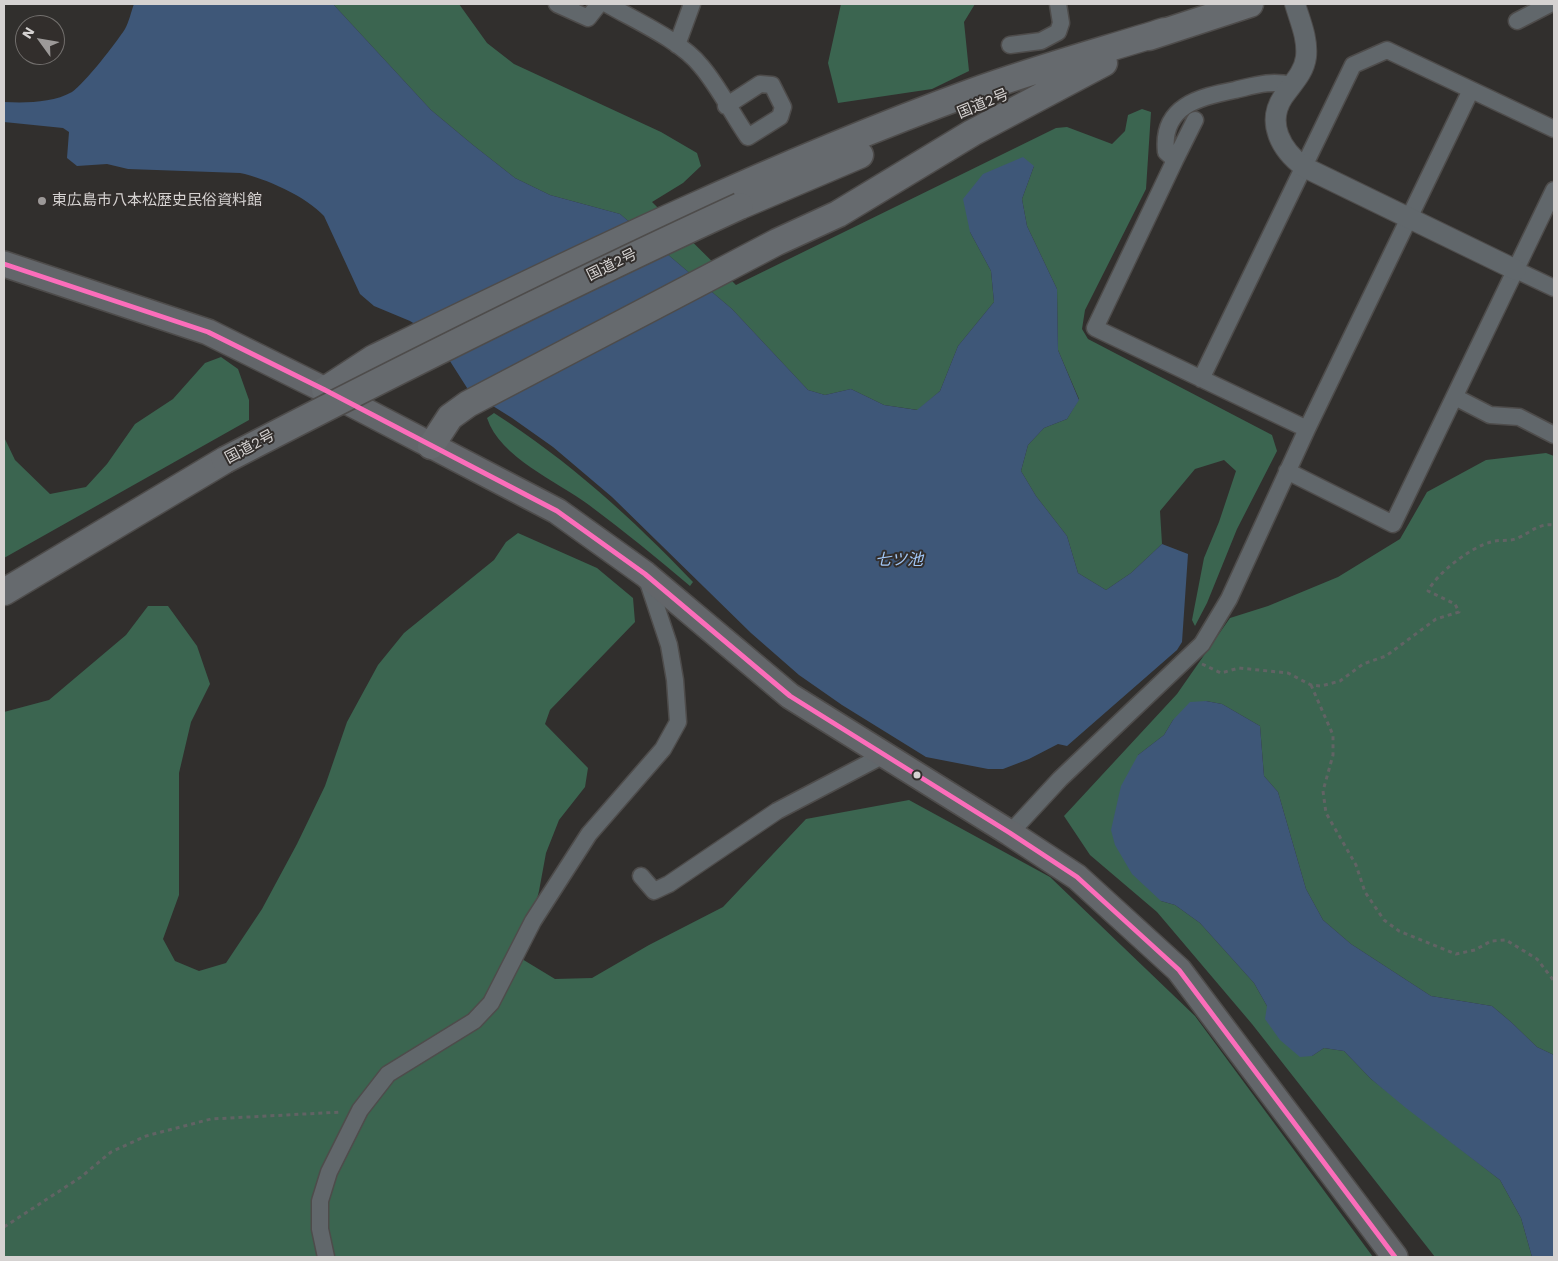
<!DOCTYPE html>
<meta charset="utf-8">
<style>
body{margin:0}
#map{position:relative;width:1558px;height:1261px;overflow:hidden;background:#312f2d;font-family:"Work Sans",sans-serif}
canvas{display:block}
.frame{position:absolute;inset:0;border:5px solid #d5d2d1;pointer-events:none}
.north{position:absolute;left:15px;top:15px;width:50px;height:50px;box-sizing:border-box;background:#322e2c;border:1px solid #73706e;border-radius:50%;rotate:302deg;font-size:14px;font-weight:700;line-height:20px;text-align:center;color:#d5d2d1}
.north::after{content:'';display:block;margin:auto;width:18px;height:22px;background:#9c9998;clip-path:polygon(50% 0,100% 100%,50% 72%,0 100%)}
</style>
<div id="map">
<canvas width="1558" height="1261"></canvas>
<div class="frame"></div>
<div class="north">N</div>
</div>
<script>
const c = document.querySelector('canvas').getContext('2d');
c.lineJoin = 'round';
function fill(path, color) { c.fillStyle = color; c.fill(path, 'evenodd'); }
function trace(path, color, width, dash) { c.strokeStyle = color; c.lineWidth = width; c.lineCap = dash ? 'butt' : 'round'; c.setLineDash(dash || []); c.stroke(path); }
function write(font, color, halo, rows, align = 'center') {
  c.font = font + ' "Work Sans","Noto Sans JP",sans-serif'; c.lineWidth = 4; c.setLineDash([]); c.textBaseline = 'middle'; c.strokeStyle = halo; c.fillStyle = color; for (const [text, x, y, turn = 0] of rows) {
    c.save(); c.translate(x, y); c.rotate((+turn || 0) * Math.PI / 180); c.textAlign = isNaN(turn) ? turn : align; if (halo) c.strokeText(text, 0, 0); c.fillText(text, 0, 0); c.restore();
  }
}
fill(new Path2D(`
 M333,4h126l28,39 27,21 147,68 36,21 4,13 -18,17 -31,19 84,83 320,-157 11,-1 45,17 13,-13 3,-16 14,-6 9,3 -5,77 -61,121 -3,19 6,10 184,96 5,16 -40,78 -30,74 -12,23 -3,-6 12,-62 15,-36 17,-51 -12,-11 -29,9 -35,42 2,33 -31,29 -25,17 -28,-17 -11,-37 -31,-40 -15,-25 7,-26 16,-17 23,-9 12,-20 -21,-49 -1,-61 -30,-63 -5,-27 12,-33 -64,66 21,39 3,31 -36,44 -18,45 -22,19 -34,-5 -33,-16 -26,6 -17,-5 -76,-81 -112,-95 -70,-19 -35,-17 -42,-33 -42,-35z
 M841,4h134l-11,18 5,49 -37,18 -94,14 -10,-40z
 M221,357l17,12 11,31v20l-245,138v-121l11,23 35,34 36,-7 21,-23 28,-40 38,-25 32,-36z
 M494,413c74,47 139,106 199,169l-3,4c-33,-28 -66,-55 -101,-81 -32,-24 -89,-47 -102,-87z
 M1546,453l8,3v599l-17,-8 -26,-25 -19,-16 -61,-10 -80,-52 -28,-24 -17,-31 -28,-97 -14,-16 -4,-50 -38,-22 -16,-3 -33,19 -9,15 -26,20 23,146 14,4 25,18 54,60 13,23 45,50 12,-8 20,3 27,28 129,101 21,38 11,39h-97l-183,-233 -95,-112 -67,-57 -26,-39 113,-122 53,-76 38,-12 70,-29 62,-38 27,-47 59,-32z
 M518,533l79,35 36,30 2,24 -85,88 -5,14 43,44 -3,19 -26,33 -13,33 -7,38 -17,68 33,20 37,-1 57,-33 74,-38 83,-88 103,-19 141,77 145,139 178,241h-1369v-545l45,-12 77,-65 22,-29h20l29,40 13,38 -19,38 -12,51v122l-16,44 12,22 24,10 27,-8 36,-54 35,-65 28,-58 22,-64 31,-57 26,-32 90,-73 12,-18z`), '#3b6550');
fill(new Path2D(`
 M134,4h199l98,106 42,35 42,33 35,17 70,19 112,95 76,81 17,5 26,-6 33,16 33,5 23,-19 18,-45 36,-44 -3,-31 -21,-39 -7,-33 20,-25 40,-17 11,9 -12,33 5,27 30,63 1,61 21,50 -12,19 -23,9 -16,17 -7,26 15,25 31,40 11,37 28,17 25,-17 31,-29 26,10 -6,88 -5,8 -110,96 -9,-2 -29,15 -26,10h-15l-62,-12 -84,-52 -43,-30 -48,-42 -139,-136 -59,-50 -41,-29 -43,-27 -35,-55 -24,-15 -36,-15 -14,-12 -36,-78c-17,-19 -59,-38 -84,-43l-112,-4 -21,-5 -30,2 -10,-8 2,-26 -6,-4 -59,-6v-20c21,1 49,1 68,-10 13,-9 44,-49 53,-63 4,-7 6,-17 9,-25z
 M1206,701l16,3 38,22 4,50 14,16 28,97 17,31 28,24 80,52 61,10 19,16 26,25 17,8v202h-22l-11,-39 -21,-38 -94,-72 -35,-29 -27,-28 -20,-3 -12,8 -12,1 -20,-17 -15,-21 2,-13 -13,-23 -54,-60 -25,-18 -14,-4 -29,-27 -17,-29 -4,-15 10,-44 17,-31 26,-20 9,-15 17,-18z`), '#3e5778');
const minor = new Path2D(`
 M557,4l31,14 11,-14
 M607,4c29,17 73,36 94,62 18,21 31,48 47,71l32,-20 3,-10 -11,-22 -12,-1 -34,22
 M1517,21l33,-17
 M677,45l15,-41
 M1010,45l31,-4 17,-9 3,-9 -3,-19
 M1292,85c-22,-5 -36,0 -57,5 -36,7 -74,16 -69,62l9,8 -80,168 212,101
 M1175,160l20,-40
 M1516,270l38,18
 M1201,379l152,-314 34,-15 167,79
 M1455,397l35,18 29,2 35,18
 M1287,471l106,53 161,-334
 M1010,833l50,-54 142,-135 27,-45 78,-170 164,-339
 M641,876l13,15 15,-7 108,-73 107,-56
 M326,1257l-6,-28v-28l9,-29 31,-62 28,-36 86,-53 17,-18 42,-82 56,-87 74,-85 15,-27 -3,-42 -6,-35 -23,-69`);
const tertiary = new Path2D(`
 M1295,4c5,17 13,34 11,53 -2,16 -14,27 -23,40 -17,26 -2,53 21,70l212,103`);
const primary = new Path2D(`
 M4,264l204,68 117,58 232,121 88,63 145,122 220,137 67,44 102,93 216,287`);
const trunk = new Path2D(`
 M1149,37l101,-33
 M740,206l120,-51
 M325,390l49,-32c196,-95 392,-191 598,-266 63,-23 129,-41 193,-61
 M431,446l19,-29 18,-13 309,-162 61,-28 134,-81 132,-70
 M4,592l221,-132`);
trace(minor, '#4e4c4b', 19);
trace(tertiary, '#4e4c4b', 22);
trace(primary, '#4e4c4b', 28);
trace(trunk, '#4e4c4b', 29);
trace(new Path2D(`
 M1202,664l19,9 18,-5 49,5 23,12 10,1 19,-5 23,-17 23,-8 50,-37 23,-7 -4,-8 -27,-13c9,-18 43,-44 63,-49 9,-3 18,0 27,-4 13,-6 21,-15 36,-13
 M1311,685l22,50v20l-10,36 3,22 30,52 9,27 19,28 15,11 57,23 19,-4 16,-9 15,-1 31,19 17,22
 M4,1227l77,-50 30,-25 35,-16 65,-17 131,-7`), '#616364', 3, [4, 4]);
trace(minor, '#61676b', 16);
trace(tertiary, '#61676b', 20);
trace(primary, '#63666a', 25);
trace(trunk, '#666a6e', 26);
const trunkBridge = new Path2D(`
 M225,460c170,-88 341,-174 515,-254`);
trace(trunkBridge, '#4e4c4b', 29, []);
trace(trunkBridge, '#666a6e', 26);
trace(new Path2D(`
 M4,264l204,68 117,58 232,121 88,63 145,122 220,137 67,44 102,93 216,287`), '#fb6dba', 5);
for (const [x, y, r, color] of [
 [42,201,5,"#9c9998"],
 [917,775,4.5,"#d5d2d1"]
]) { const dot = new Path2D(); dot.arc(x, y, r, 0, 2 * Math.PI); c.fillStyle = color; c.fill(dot); trace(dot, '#322e2c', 2); }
write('15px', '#d5d2d1', '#322e2c', [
 ["国道2号",983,104,-22],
 ["国道2号",612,265,-26],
 ["国道2号",250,447,-28]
]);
write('15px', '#d5d2d1', '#322e2c', [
 ["東広島市八本松歴史民俗資料館",52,201]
], 'left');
write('italic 16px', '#a1c6f5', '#322e2c', [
 ["七ツ池",899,560]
]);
</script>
